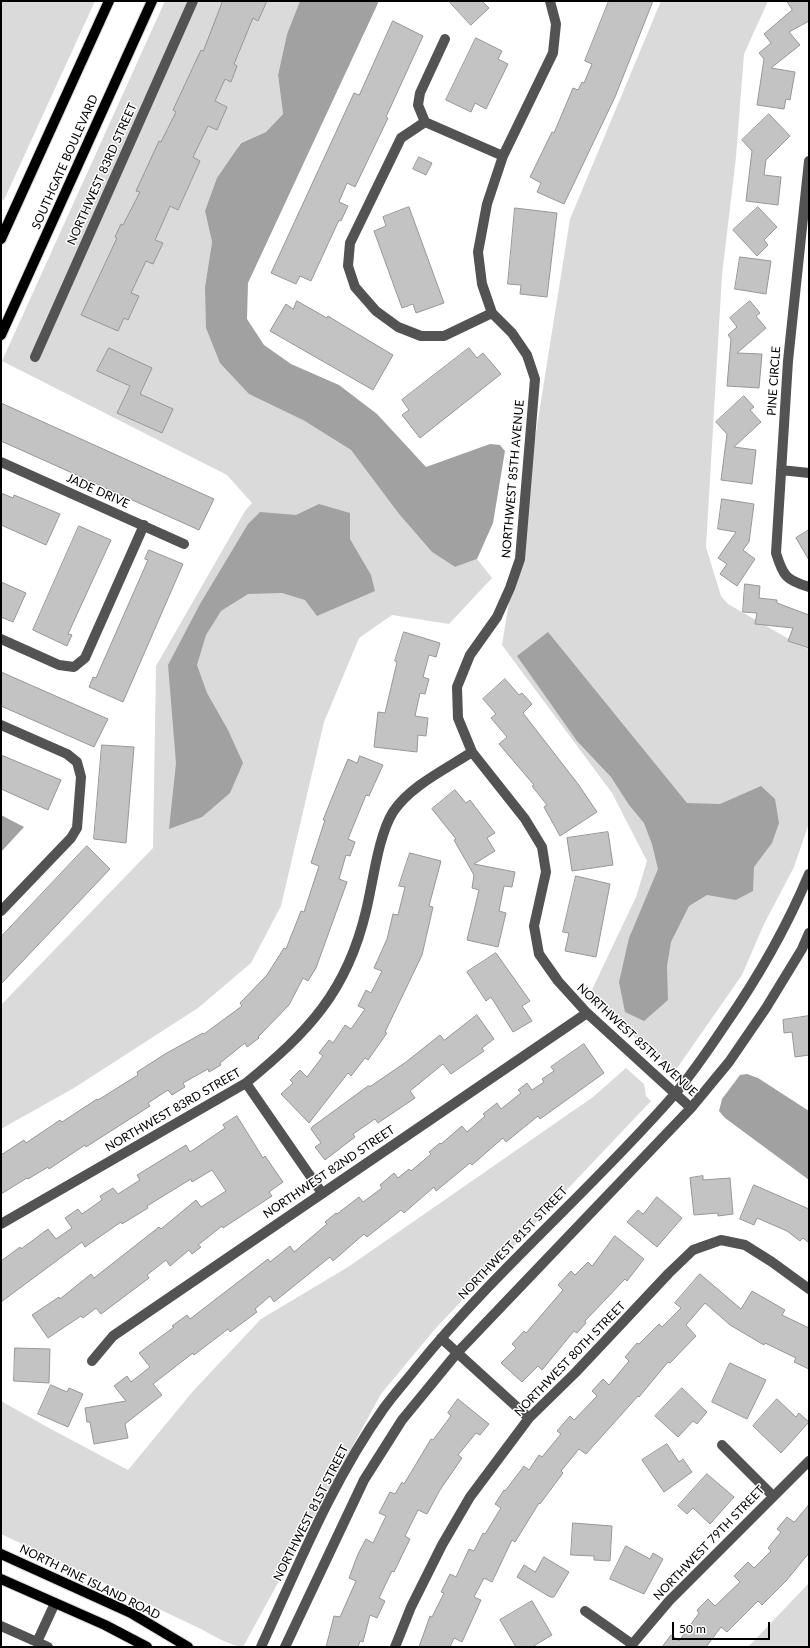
<!DOCTYPE html>
<style>
body{margin:0}
#map{position:relative;width:810px;height:1648px;overflow:hidden;background:#fff;font-family:Lato,sans-serif}
canvas{display:block}
.frame{position:absolute;inset:0;border:2px solid #000;pointer-events:none}
.scale{position:absolute;left:672px;top:1622px;width:98px;height:18px;box-sizing:border-box;border:2px solid #000;border-top:0;padding-left:5px;font-size:12px;line-height:14px;white-space:nowrap;color:#000;-webkit-text-stroke:3px #fff;paint-order:stroke}
</style>
<div id="map">
<canvas width="810" height="1648"></canvas>
<div class="frame"></div>
<div class="scale">50 m</div>
</div>
<script>
const c = document.querySelector('canvas').getContext('2d');
c.lineJoin = 'round';
function fill(path, color) { c.fillStyle = color; c.fill(path, 'evenodd'); }
function trace(path, color, width, dash) { c.strokeStyle = color; c.lineWidth = width; c.lineCap = dash ? 'butt' : 'round'; c.setLineDash(dash || []); c.stroke(path); }
function write(font, color, halo, rows, align = 'center') {
  c.font = font + ' Lato,sans-serif'; c.lineWidth = 3; c.setLineDash([]); c.textBaseline = 'middle'; c.strokeStyle = halo; c.fillStyle = color; for (const [text, x, y, turn = 0] of rows) {
    c.save(); c.translate(x, y); c.rotate((+turn || 0) * Math.PI / 180); c.textAlign = isNaN(turn) ? turn : align; if (halo) c.strokeText(text, 0, 0); c.fillText(text, 0, 0); c.restore();
  }
}
fill(new Path2D(`
 M1,1h94l-91,199 -3,-1z
 M165,1h135l-13,33 -9,41 5,39 -17,18 -26,11 -35,68 7,31 -7,45 98,133 48,30 48,64 33,38 23,15 22,-8 15,19 -43,46 -57,-9 -33,23 -35,84 -43,184 -30,57 -53,45 -124,80 -73,41v-124l152,-157 3,-182 89,-155 7,-8 -25,-28 -225,-114z
 M661,1h107l-24,53 -8,103 -14,118 -16,272 15,49 7,8 73,42 8,3v174l-15,44 -30,57 -22,51 -67,96 -87,-73 48,-101 11,-36 -35,-68 -110,-148 68,-426z
 M626,1068l18,16 2,12 5,5 -216,228 -54,65 -138,253c-11,-1 -30,-11 -40,-17l-202,-96v-133l48,27 79,42 66,-80 67,-71 87,-52 245,-170z
 M809,1583v64h-61z`), '#dadada');
fill(new Path2D(`
 M300,1h79l-131,282 -1,36 17,26 27,19 48,21 38,29 49,53 64,-23 10,1 5,6 -12,72 -16,36 -22,8 -23,-15 -33,-38 -48,-64 -48,-30 -54,-26 -29,-31 -14,-35 -1,-41 7,-45 -7,-31 12,-33 24,-35 25,-11 17,-18 -5,-39 9,-41z
 M319,504l31,9v26l21,36 4,16 -58,25 -12,-16 -23,-7 -34,1 -27,17 -15,24 -9,30 10,28 21,37 15,33 -13,30 -28,24 -33,12 7,-66 -8,-98 32,-61 48,-80 12,-12 36,3z
 M548,632l139,171 33,1 41,-18 14,13 4,24 -7,20 -18,24 -1,24 -17,9 -29,-5 -18,11 -18,36 -4,24 1,34 -24,21 -19,-9 -6,-30 10,-44 29,-69 -6,-25 -8,-21 -15,-18 -18,-28 -34,-36 -60,-85z
 M1,815l23,12 -23,25z
 M747,1074l11,4 51,33v69l-84,-62 -6,-7 3,-12 18,-24z`), '#a1a1a1');
const building = new Path2D(`
 M223,1h44l-9,20 -5,-3 -19,46 3,2 -6,16 -6,-3 -10,22 12,6 -10,23 -9,-4 -15,31 7,4 -22,49 -8,-4 -15,34 8,3 -10,21 -7,-3 -15,32 8,3 -11,24 -4,-2 -6,13 -37,-16 36,-77 -2,-1 6,-13 2,1 17,-33 -4,-1 23,-50 2,1 15,-30 -3,-2 28,-60 2,1z
 M449,1h33l7,7 -18,17z
 M609,1h44l-38,96 -51,107 -27,-12 4,-9 -11,-6 22,-45 2,1 19,-45 5,2 4,-8 2,1 8,-19 -7,-3z
 M787,1h22v20l-20,11 11,13 -29,23 24,4 -5,28 -4,-1 -2,10 -27,-4 7,-46 -5,-6 12,-10 -7,-9 28,-24z
 M393,21l30,15 -37,81 2,1 -33,69 -8,-4 -8,19 9,4 -7,15 -2,-1 -28,61 -11,-5 -4,8 -25,-11 83,-180 5,2z
 M476,38l26,13 -4,8 10,5 -22,45 -11,-6 -4,9 -25,-12z
 M769,114l21,22 -24,24 -2,15 17,2 -3,28 -32,-4 6,-50 -10,-11z
 M419,157l13,6 -6,12 -13,-6z
 M409,207l35,96 -28,10 -3,-9 -11,4 -28,-77 12,-5 -3,-9z
 M758,207l19,20 -13,13 4,5 -11,11 -24,-26z
 M515,208l42,5 -10,84 -27,-3 1,-9 -13,-1z
 M740,257l31,4 -5,33 -31,-5z
 M297,301l30,17 1,-2 13,8 52,31 -20,35 -103,-59 16,-27 7,5z
 M750,301l10,12 -4,3 10,12 -29,25 25,1 -3,34 -32,-2 4,-47 -3,-4 9,-8 -7,-9z
 M109,348l43,20 -12,26 33,15 -11,24 -45,-20 13,-27 -33,-15z
 M469,348l8,10 6,-5 18,21 -81,64 -18,-23 7,-5 -7,-10z
 M744,396l10,11 -4,3 11,12 -27,25 22,3 -4,34 -31,-4 6,-46 -11,-12z
 M1,403l213,96 -15,31 -198,-89z
 M1,493l12,5 1,-3 46,19 -14,31 -45,-20z
 M722,499l32,5 -5,38 -6,8 12,9 -18,27 -17,-12 7,-10 -9,-6 18,-26 -18,-3z
 M79,526l32,14 -43,94 4,1 -5,11 -34,-16z
 M809,530v30l-13,-22z
 M149,550l34,14 -60,138 -34,-15 4,-10 3,1 52,-118 -3,-1z
 M1,582l25,11 -13,29 -12,-5z
 M745,584l15,2 -1,12 18,2v3l32,12v33l-21,-7 5,-13 -38,-4 2,-11 -14,-1z
 M404,632l36,11 -4,14 -7,-2 -6,22 6,2 -4,15 -5,-1 -5,23 13,2 -2,18 -8,-1 -1,17 -43,-5 4,-35 7,1 12,-51 -2,-1z
 M1,672l107,47 -14,28 -93,-41z
 M505,679l14,16 3,-2 10,11 -9,9 55,71 19,28 -37,24 -16,-29 3,-2 -15,-19 2,-1 -35,-41 8,-7 -16,-19 5,-4 -13,-15z
 M102,745l32,2 -8,96 -32,-4z
 M1,755l60,25 -13,30 -47,-21z
 M360,756l23,9 -14,31 -3,-1 -18,44 7,3 -5,14 -4,-1 -7,24 8,3 -31,86 -8,13 -5,-3 -14,27 -31,32 1,1 -12,9 -2,-4 -25,20 1,2 -12,7 -1,-3 -25,14 2,4 -13,8 -4,-5 -20,13 2,3 -64,41 -1,-2 -36,24 -1,-2 -20,12 -1,-1 -26,16v-39l23,-15 2,3 34,-23 2,2 35,-23 1,1 40,-25 -1,-3 28,-18 38,-21 1,1 38,-28 -2,-3 27,-28 17,-27 2,1 15,-38 3,1 15,-46 -8,-3 14,-43h-2l15,-37 10,-24 9,4z
 M455,790l11,13 4,-3 25,33 -8,5 8,13 -21,13 41,8 -3,15 -8,-1 -5,25 7,2 -8,34 -31,-7 12,-50 -7,-2 2,-13 -20,-35 2,-1 -24,-30z
 M608,832l5,33 -41,6 -5,-33z
 M87,846l23,23 -109,115v-47z
 M410,853l31,8 -12,45 4,1 -11,48 -37,77 2,1 -19,27 -3,-2 -14,18 -3,-3 -39,50 -28,-29 12,-11 -3,-3 10,-10 7,7 16,-21 -4,-3 10,-13 4,3 12,-18 6,4 14,-20 -7,-3 8,-16 5,3 11,-22 -8,-3 13,-29 6,-25 5,1 7,-28 -6,-1z
 M576,876l34,8 -14,73 -31,-6 4,-18 -6,-1z
 M496,953l34,48 -8,5 10,15 -19,11 -22,-35 -5,4 -19,-29z
 M477,1015l17,24 -12,9 2,3 -33,23 -8,-10 -33,27 5,7 -37,25 -3,-4 -22,15 2,3 -30,23 -10,-13 6,-4 -10,-14 1,-2 56,-41h3l35,-24 34,-27 4,5z
 M809,1016v39l-14,2 -3,-25 -8,1 -1,-13z
 M584,1044l20,29 -64,46 -2,-3 -32,26 -3,-4 -31,27 -2,-2 -34,28 -2,-4 -30,26 -3,-3 -34,27 -3,-3 -31,27 -3,-4 -56,45 -4,-6 -15,13 2,3 -27,20 -2,-3 -34,26 -1,-2 -40,31 9,11 -37,29 3,14 -34,6 -4,-22h-3l-2,-14 41,-7 -12,-15 13,-10 4,6 19,-15 -11,-14 35,-26 -2,-1 15,-11 3,4 78,-60 2,3 20,-16 4,6 33,-28 -2,-2 11,-9 1,1 22,-17 4,5 19,-14 -2,-3 14,-12 4,5 11,-9 2,2 20,-17 -2,-2 11,-9 1,1 21,-18 5,6 18,-16 -2,-2 14,-11 4,6 20,-16 -3,-3 9,-7 5,7 12,-8 -2,-3 12,-8 -3,-4z
 M237,1116l26,42 2,-2 18,26 -14,10 3,4 -49,32 -1,-2 -24,19 3,2 -9,7 -3,-4 -19,16 -4,-6 -19,15 2,3 -48,36 -5,-6 -13,10 -2,-2 -33,22 -16,-23 27,-18 1,2 31,-25 3,4 65,-51 2,2 35,-29 5,7 25,-16 -14,-21 -20,12 -1,-3 -44,27 1,2 -26,16 -1,-2 -36,25 -3,-5 -81,60v-41l19,-14 1,2 27,-20 8,10 16,-11 -7,-10 13,-9 4,5 20,-14 -2,-4 13,-8 5,6 22,-14 -3,-5 49,-30 4,7 35,-24 -2,-3z
 M703,1176v4l27,-2 3,36 -15,2v-3l-24,2 -4,-37z
 M754,1185l55,24v34l-6,-5 -3,3 -13,-10 -30,-13 -3,7 -14,-6z
 M657,1197l25,21 -25,29 -30,-25 11,-12 5,4z
 M615,1236l29,23 -17,22 -2,-2 -40,42 1,2 -9,10 -3,-2 -32,39 -4,-4 -16,16 -21,-19 15,-15 -4,-4 12,-13 2,2 37,-43 -5,-5 13,-14 4,4 13,-13 4,4z
 M700,1274l41,35 11,-18 33,19 -3,5 27,13v41l-15,-7 2,-4 -31,-15 -1,2 -34,-20 -25,-22 -19,22 10,11 -26,27 -2,-1 -29,35 -1,-1 -52,58 -7,-5 -18,22 2,2 -23,31 -1,-1 -24,39 -3,-2 -20,42 -8,-4 -10,19 7,3 -19,42 -8,-4 -4,9h-31l11,-31 2,1 12,-24 -3,-1 9,-18 6,3 13,-28 5,2 9,-18 2,1 16,-26 -6,-4 9,-14 1,1 19,-25 5,4 10,-15 3,2 19,-23 -4,-3 13,-15 4,4 23,-24 -5,-5 11,-12 6,6 20,-24 -4,-4 12,-14 2,1 20,-20 3,3 19,-19 -6,-5z
 M15,1348l35,1 -1,34 -35,-2z
 M730,1363l36,17 -19,39 -35,-17z
 M51,1385l16,7 2,-4 14,6 -15,33 -30,-13z
 M682,1388l25,24 -10,12 -4,-3 -15,16 -23,-21z
 M458,1399l31,25 -9,11 -4,-2 -18,22 4,3 -22,32 -13,24 -9,-4 -13,26 5,3 -16,33 -2,-1 -13,27 6,3 -8,17 -7,-3 -7,27 -3,-1 -2,6h-32l8,-31 6,1 16,-36 -7,-3 9,-24 8,-15 7,4 13,-27 -7,-3 11,-21 5,2 7,-12 2,2 27,-45 2,1 18,-24 -3,-3z
 M777,1399l19,18 3,-4 10,9 -28,31 -28,-27z
 M667,1444l12,18 4,-3 9,13 -28,20 -22,-32z
 M707,1474l27,23 -24,27 -17,-16 -6,6 -9,-8z
 M809,1505v48l-23,28 -24,24 -4,-4 -31,31 -6,-5 -15,20h-44l9,-12 8,6 20,-28 -2,-3 11,-11 7,7 25,-24 -6,-6 14,-14 6,6 17,-17 -3,-3 13,-16 -4,-3 10,-12 7,5z
 M573,1523l39,3 -2,35 -16,-1v-4l-23,-1z
 M626,1546l24,13 3,-6 10,6 -19,35 -34,-15z
 M544,1557l25,15 -15,25h-4l-33,-20 7,-12 11,7z
 M532,1601l20,34 -20,12h-16l-16,-27z`);
fill(building, '#c3c3c3');
trace(building, '#979797', 1);
const major = new Path2D(`
 M1,239l108,-238
 M1,335l151,-334
 M1,1554l130,59 57,34
 M1,1579l104,46 42,22`);
trace(major, '#dbdbdb', 12);
trace(new Path2D(`
 M550,1l6,23 -3,29 -50,103 -16,48 -9,48 4,32 10,29 20,20 15,22 8,24 -15,180 -10,29 -13,29 -27,38 -13,32 1,31 14,34 53,67 17,28 4,25 -12,54 5,28 19,27 29,32 104,95
 M425,122l-7,-17 2,-12 25,-54
 M809,161l-21,200 -12,192c7,23 10,27 33,34
 M492,313l-48,23h-23l-23,-9 -22,-16 -21,-24 -7,-21 2,-23 51,-105 24,-16 78,34
 M35,357l158,-356
 M1,462l183,82
 M781,470l28,3
 M1,639l58,26 15,2 11,-9 59,-133
 M1,725l66,29 10,8 4,15 -4,51 -6,10 -70,73
 M246,1083l76,110
 M1,1224l245,-141c62,-51 101,-91 120,-172 7,-28 12,-75 27,-99 17,-26 53,-43 79,-60
 M441,1338l88,80
 M92,1361l21,-25 474,-323
 M722,1445l51,51
 M585,1611l47,33
 M1,1626l36,16 18,-39
 M37,1642l11,5
 M261,1647c37,-81 71,-166 123,-239 10,-14 22,-27 33,-41 79,-97 175,-178 257,-272 19,-22 35,-46 51,-70 34,-49 61,-96 84,-151
 M285,1647l79,-167 38,-60 55,-67 234,-245 38,-46 37,-54 36,-59 7,-16
 M395,1647l16,-40 31,-62 28,-48 59,-79 46,-45 94,-100 24,-23 28,-10 24,5 27,17 37,27
 M630,1647l39,-46 140,-140`), '#535353', 10);
trace(major, '#000', 10);
write('12px', '#000', '#fff', [
 ["SOUTHGATE BOULEVARD",65,162,-66],
 ["NORTHWEST 83RD STREET",102,174,-66],
 ["PINE CIRCLE",774,381,-86],
 ["NORTHWEST 85TH AVENUE",513,479,-85],
 ["JADE DRIVE",98,491,24],
 ["NORTHWEST 85TH AVENUE",637,1040,43],
 ["NORTHWEST 83RD STREET",173,1110,-30],
 ["NORTHWEST 82ND STREET",329,1172,-34],
 ["NORTHWEST 81ST STREET",513,1243,-46],
 ["NORTHWEST 80TH STREET",570,1359,-46],
 ["NORTHWEST 81ST STREET",311,1513,-63],
 ["NORTHWEST 79TH STREET",709,1543,-46],
 ["NORTH PINE ISLAND ROAD",90,1582,26]
]);
</script>
